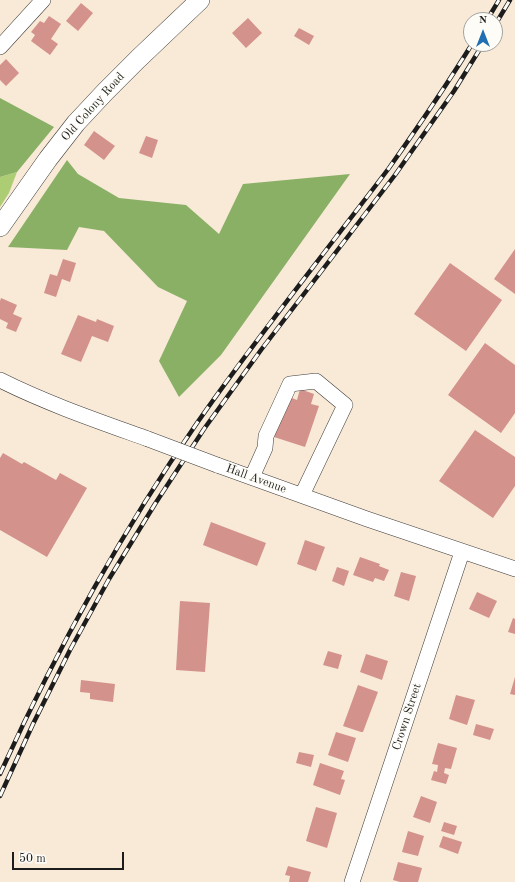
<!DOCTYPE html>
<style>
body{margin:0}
#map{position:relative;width:515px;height:882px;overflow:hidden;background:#f8ead7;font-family:"Old Standard TT",serif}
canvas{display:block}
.north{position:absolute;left:463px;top:12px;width:40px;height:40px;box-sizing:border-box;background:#fdfcf7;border:1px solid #a3a29f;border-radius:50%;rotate:0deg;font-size:11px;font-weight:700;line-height:16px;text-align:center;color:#1c1c1c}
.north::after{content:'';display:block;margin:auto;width:14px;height:18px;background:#1f6fb2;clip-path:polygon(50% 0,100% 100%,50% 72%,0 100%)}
.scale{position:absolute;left:12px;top:852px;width:112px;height:18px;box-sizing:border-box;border:2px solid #1c1c1c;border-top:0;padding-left:5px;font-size:12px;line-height:14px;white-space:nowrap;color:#1c1c1c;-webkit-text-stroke:3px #fdfcf7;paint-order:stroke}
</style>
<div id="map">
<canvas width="515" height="882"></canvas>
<div class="north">N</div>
<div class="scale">50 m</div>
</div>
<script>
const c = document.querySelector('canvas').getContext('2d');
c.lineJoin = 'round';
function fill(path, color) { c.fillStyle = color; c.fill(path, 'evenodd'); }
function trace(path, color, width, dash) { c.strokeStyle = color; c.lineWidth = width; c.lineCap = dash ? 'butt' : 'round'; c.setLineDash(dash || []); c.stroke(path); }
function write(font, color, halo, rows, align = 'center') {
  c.font = font + ' "Old Standard TT",serif'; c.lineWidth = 3; c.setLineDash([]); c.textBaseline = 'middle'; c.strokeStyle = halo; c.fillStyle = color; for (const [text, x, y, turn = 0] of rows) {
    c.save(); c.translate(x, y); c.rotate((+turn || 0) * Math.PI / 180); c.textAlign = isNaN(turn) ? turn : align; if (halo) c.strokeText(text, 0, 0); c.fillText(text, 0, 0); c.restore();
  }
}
fill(new Path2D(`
 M17,172l-8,21 -9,14v-30z`), '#adcd75');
fill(new Path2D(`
 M0,98l54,29 -37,45 -17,5z
 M67,160l11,14 41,24 67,7 33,29 24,-50 107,-10 -129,181 -42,42 -20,-36 28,-60 -29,-14 -54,-56 -25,-4 -12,23 -59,-3z`), '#8ab066');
fill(new Path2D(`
 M81,3l12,10 -15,18 -12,-10z
 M49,16l12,8 -10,15 7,5 -8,11 -19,-14 4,-6 -4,-3 9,-11 4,2z
 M248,18l14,15 -16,15 -14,-15z
 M299,28l15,8 -5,9 -15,-9z
 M6,59l13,14 -13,13 -6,-6v-15z
 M94,131l21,15 -11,14 -20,-15z
 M146,136l12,4 -6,18 -13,-5z
 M515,249v45l-21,-15z
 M63,259l13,4 -6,19 -8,-3 -6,18 -12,-4 6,-19 7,2z
 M450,263l52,37 -36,51 -52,-37z
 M1,298l16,7 -4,9 9,4 -6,14 -10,-4 2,-5 -8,-4v-18z
 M78,315l18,7 1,-3 17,7 -6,16 -16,-6 -11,26 -20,-8z
 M485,343l30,22v48l-14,20 -53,-38z
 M300,389l14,5 -3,10 8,2 -14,41 -31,-10 13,-41 10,4z
 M475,430l40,27v29l-22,32 -54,-37z
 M3,453l19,11 2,-2 32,18 4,-7 27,15 -40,69 -47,-27v-72z
 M211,522l55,21 -9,23 -54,-21z
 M305,540l20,7 -9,24 -19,-7z
 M360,557l20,7 -1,2 10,4 -5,11 -9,-3 -2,4 -20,-7z
 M337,567l12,4 -5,15 -12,-5z
 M401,572l15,4 -7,25 -15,-5z
 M477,592l20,9 -8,17 -20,-9z
 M180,601l30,2 -5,69 -29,-2z
 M513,618l2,1v15l-7,-2z
 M328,651l14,4 -4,14 -15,-4z
 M366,654l22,7 -6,19 -22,-8z
 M515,677v18l-5,-1z
 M81,680l34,4 -2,18 -23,-3v-6l-10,-1z
 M358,685l20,7 -15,40h-2l-18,-6z
 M456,695l19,5 -8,25 -18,-6z
 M476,724l18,5 -4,11 -17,-5z
 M336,732l20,6 -8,24 -20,-7z
 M438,743l19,5 -6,21 -6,-1 -1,5 5,2 -3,9 -15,-4 3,-9 3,1 1,-7 -6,-1z
 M299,752l15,3 -3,12 -15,-4z
 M320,763l24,8 -3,8 4,1 -5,15 -27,-10z
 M421,796l16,6 -7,21 -17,-6z
 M316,807l21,6 -10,35 -21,-7z
 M444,822l13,4 -3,9 -13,-4z
 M408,831l16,5 -6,20 -16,-4z
 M443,836l19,6 -4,12 -19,-7z
 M398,862l24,6 -4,14h-18l-7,-2z
 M288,866l23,6 -3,10h-19l1,-6 -5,-1z`), '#d4928c');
const minor = new Path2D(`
 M0,47l43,-47
 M0,380c48,24 98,41 148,59
 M217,465l150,54 148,50
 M252,477l13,-29 1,-12 24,-52 26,-3 29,24 -43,90
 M352,882l110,-330`);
const major = new Path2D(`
 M0,227l48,-68 28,-36 29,-31 33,-33 62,-59`);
trace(minor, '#3d3b38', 16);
trace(major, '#3d3b38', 20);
trace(minor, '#fff', 15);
trace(major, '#fff', 19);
const rail = new Path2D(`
 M487,20l12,-20
 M495,25l15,-25
 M0,774c56,-123 120,-240 197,-351 43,-62 90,-122 136,-182 19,-25 38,-49 56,-73 29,-41 57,-82 83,-124
 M0,796l33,-72 37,-74 39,-71 46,-75 49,-75 57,-79 134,-175 59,-84 29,-47`);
trace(rail, '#1c1c1c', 4.5);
trace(rail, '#fdfcf7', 3, [9]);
const minorBridge = new Path2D(`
 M148,439l69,26`);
trace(minorBridge, '#3d3b38', 16, []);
trace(minorBridge, '#fff', 15);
write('12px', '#1c1c1c', '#fdfcf7', [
 ["Old Colony Road",93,107,-48],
 ["Hall Avenue",256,479,20],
 ["Crown Street",407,717,-72]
]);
</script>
